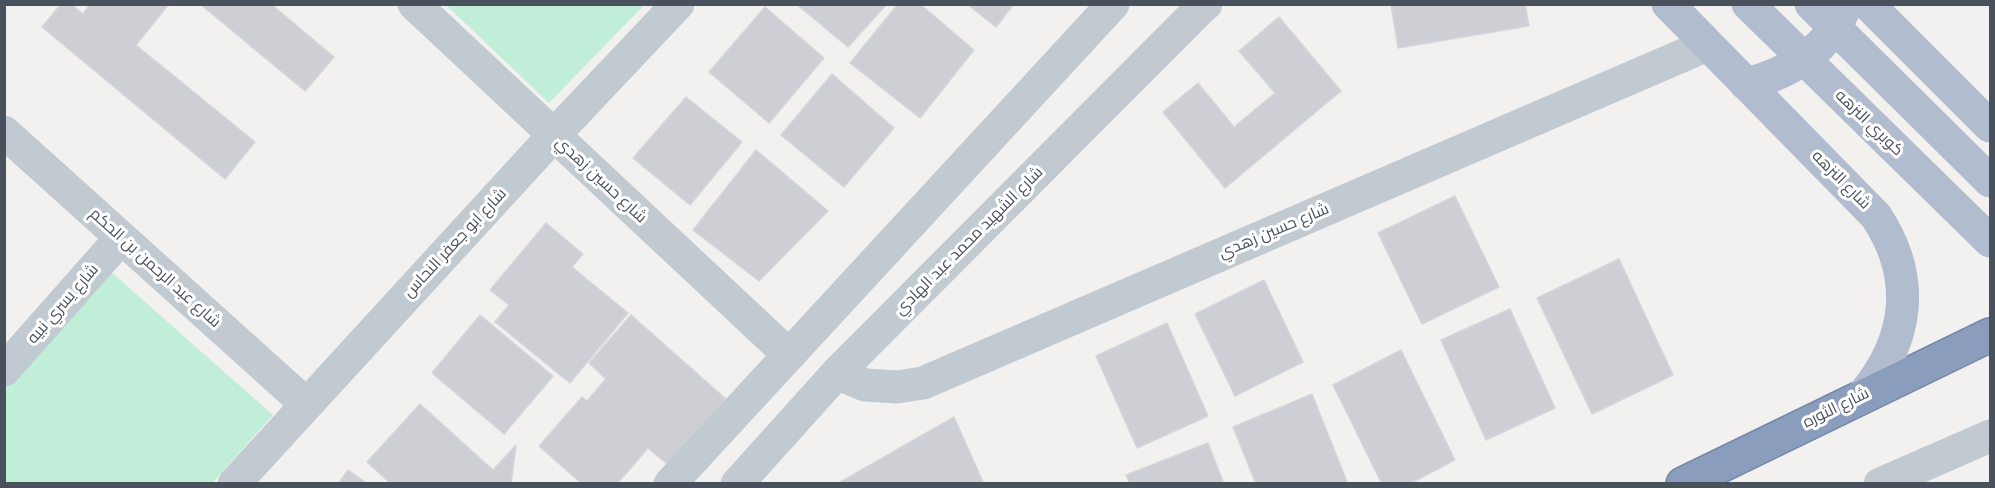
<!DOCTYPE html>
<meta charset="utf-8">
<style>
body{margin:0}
#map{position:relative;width:1995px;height:488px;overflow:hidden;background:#f3f1f0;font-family:"Open Sans",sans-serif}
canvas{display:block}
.frame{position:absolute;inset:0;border:6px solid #49515d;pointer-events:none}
</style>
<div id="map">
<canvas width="1995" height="488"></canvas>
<div class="frame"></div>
</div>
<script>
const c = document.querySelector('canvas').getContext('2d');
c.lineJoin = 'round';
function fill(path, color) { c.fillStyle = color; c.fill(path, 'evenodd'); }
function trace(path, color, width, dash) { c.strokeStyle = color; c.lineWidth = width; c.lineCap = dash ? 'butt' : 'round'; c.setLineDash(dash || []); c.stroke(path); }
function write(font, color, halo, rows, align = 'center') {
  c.font = font + ' "Open Sans",Cairo,sans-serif'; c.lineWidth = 6; c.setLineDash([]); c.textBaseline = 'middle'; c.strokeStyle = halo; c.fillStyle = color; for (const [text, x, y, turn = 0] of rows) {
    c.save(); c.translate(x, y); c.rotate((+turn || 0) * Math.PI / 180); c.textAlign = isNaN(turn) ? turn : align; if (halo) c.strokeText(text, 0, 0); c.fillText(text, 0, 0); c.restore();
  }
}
fill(new Path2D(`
 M446,5h198l-95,98z
 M109,270l164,145 -61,68 -207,1v-96z`), '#c1eed8');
const building = new Path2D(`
 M61,4h10l12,10 7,-10h79l-33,41 119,97 -30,37 -183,-152z
 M200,4h71l63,53 -29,34z
 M796,4h91l-39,43z
 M898,4h22l54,46 -54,68 -70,-55z
 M967,4h47l-18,23z
 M1391,4h134l4,22 -131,22z
 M765,7l59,51 -55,65 -60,-51z
 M1279,17l62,74 -116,97 -62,-76 35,-29 36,44 41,-34 -36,-42z
 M832,74l62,54 -50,59 -63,-52z
 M686,97l56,45 -52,63 -57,-47z
 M756,150l72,61 -69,70 -66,-51z
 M1455,196l44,91 -77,37 -44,-91z
 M546,223l37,31 -11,13 56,46 -58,70 -75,-61 14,-17 -19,-15z
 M1619,259l54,116 -81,39 -55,-116z
 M1264,280l39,82 -68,34 -40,-82z
 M1510,309l45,99 -69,32 -45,-100z
 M480,315l73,61 -49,58 -72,-61z
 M631,315l95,84 -58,66 -20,-17 -31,36h-35l-43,-38 43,-49 5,4 19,-22 -17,-16z
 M1167,323l41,93 -71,32 -41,-92z
 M1401,350l54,110 -46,24h-27l-49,-99z
 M1312,394l36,90h-92l-23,-57z
 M420,404l73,66 23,-25 -5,39h-120l-24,-22z
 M954,417l30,67h-147z
 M1208,443l16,41h-94l-4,-9z
 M348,470l20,14h-30z`);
fill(building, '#cdcfd5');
trace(building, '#d4d6db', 1.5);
const highway = new Path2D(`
 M1683,484l307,-149`);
trace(highway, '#7588a9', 36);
trace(new Path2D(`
 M414,4l375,351
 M4,132l302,272
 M4,370l117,-132
 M837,373l28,12 32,2 26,-4 784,-338
 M234,484l320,-349 124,-131
 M670,484l443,-480
 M737,484l100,-111 360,-361 9,-8
 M1880,484l110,-48`), '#c1c9d1', 33);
trace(new Path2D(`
 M1668,4l208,212c41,62 33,124 -13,179
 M1868,4l122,122
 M1746,84c42,-10 85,-35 100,-80`), '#b1bcce', 33);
trace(highway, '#8a9dbd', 33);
trace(new Path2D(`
 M1748,4l242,237
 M1811,4l179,177`), '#b1bcce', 33);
write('16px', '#49515d', '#fff', [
 ["كوبري النزهه",1869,123,44],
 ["شارع حسين زهدي",601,180,43],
 ["شارع النزهه",1841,180,45],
 ["شارع حسين زهدي",1274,231,-23],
 ["شارع الشهيد محمد عبد الهادي",969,241,-45],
 ["شارع ابو جعفر النحاس",455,243,-47],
 ["شارع عبد الرحمن بن الحكم",155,268,42],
 ["شارع يسري نبيه",63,304,-49],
 ["شارع الثوره",1836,408,-26]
]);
</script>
